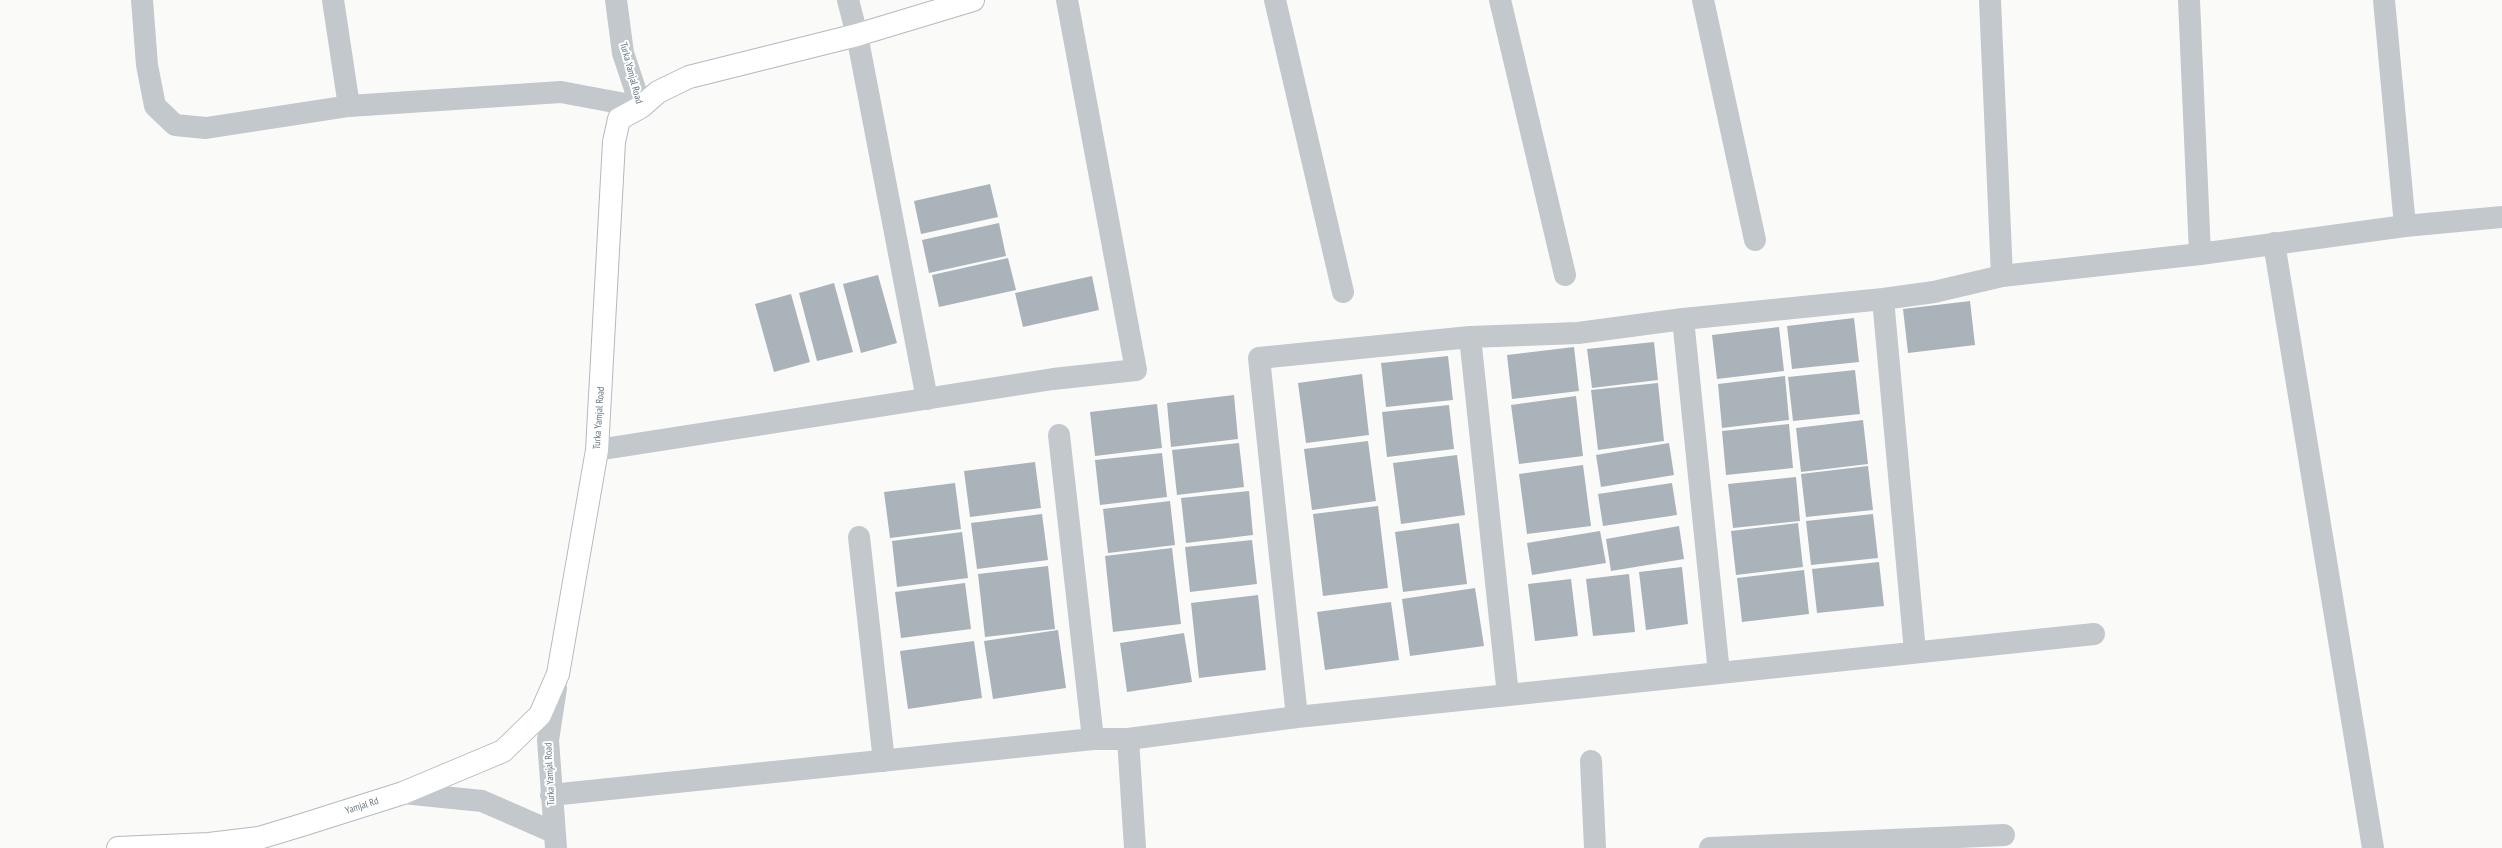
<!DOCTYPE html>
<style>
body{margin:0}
canvas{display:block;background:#fafaf8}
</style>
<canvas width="2502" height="848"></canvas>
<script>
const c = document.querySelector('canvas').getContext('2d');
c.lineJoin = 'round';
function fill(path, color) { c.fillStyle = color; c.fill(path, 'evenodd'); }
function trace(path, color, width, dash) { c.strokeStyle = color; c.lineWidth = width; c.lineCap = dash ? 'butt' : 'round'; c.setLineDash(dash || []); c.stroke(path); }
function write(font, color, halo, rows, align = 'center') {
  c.font = font + ' "PT Sans Narrow",sans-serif'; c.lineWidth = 4; c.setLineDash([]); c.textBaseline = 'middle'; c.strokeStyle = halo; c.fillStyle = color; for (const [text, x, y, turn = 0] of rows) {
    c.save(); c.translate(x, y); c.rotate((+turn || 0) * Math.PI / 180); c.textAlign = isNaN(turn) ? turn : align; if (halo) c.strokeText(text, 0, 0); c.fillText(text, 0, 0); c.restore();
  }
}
fill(new Path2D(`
 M990,184l8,33 -77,17 -7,-33z
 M999,223l7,33 -77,17 -7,-33z
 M1008,258l8,32 -77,17 -7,-32z
 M878,275l19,68 -36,10 -18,-69z
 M1092,276l7,34 -76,17 -8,-34z
 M834,283l19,69 -36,9 -18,-68z
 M791,294l19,68 -36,10 -19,-68z
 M1970,301l5,44 -67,8 -5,-44z
 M1854,318l5,44 -67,7 -5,-43z
 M1779,327l5,44 -67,8 -5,-44z
 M1654,342l4,38 -66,8 -5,-39z
 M1574,347l5,44 -67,8 -5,-44z
 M1448,356l5,44 -67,7 -5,-44z
 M1855,370l5,44 -67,7 -5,-44z
 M1362,374l7,61 -63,8 -8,-60z
 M1785,376l4,44 -67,8 -4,-44z
 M1658,383l6,58 -66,9 -7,-60z
 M1234,395l4,44 -67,8 -4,-44z
 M1576,396l7,60 -64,8 -8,-59z
 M1157,404l5,44 -67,8 -5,-44z
 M1449,405l5,44 -67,8 -5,-45z
 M1863,420l5,44 -67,8 -5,-44z
 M1789,424l4,44 -67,7 -4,-44z
 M1368,441l8,60 -64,9 -8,-61z
 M1239,443l5,44 -67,8 -5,-45z
 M1669,443l5,32 -73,12 -5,-32z
 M1162,453l5,44 -67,8 -5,-45z
 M1457,455l8,60 -64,9 -8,-61z
 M1035,462l6,46 -71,9 -6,-46z
 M1583,465l8,61 -64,8 -8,-60z
 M1868,466l5,44 -67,7 -5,-43z
 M1796,477l4,44 -67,7 -5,-44z
 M955,483l6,46 -71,9 -6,-46z
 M1672,483l5,32 -74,11 -5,-32z
 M1249,491l4,44 -67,8 -5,-45z
 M1170,501l5,44 -67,8 -5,-44z
 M1378,506l10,82 -65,8 -10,-82z
 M1042,514l6,46 -71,9 -6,-46z
 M1873,514l5,44 -67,7 -5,-44z
 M1459,523l8,61 -64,8 -8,-60z
 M1798,523l5,44 -67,8 -5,-44z
 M1679,526l5,33 -73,12 -5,-32z
 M1600,531l6,32 -74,12 -5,-32z
 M962,532l6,46 -71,9 -5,-46z
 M1252,540l5,44 -67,8 -5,-45z
 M1172,548l9,76 -68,8 -8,-76z
 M1879,562l5,44 -67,7 -5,-44z
 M1048,566l7,63 -70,8 -7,-63z
 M1682,567l6,57 -42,6 -7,-58z
 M1804,570l5,44 -67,8 -5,-44z
 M1629,574l6,58 -42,4 -7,-57z
 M1571,579l7,57 -43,5 -7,-57z
 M965,583l6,46 -70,9 -6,-46z
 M1475,588l9,58 -74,10 -8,-57z
 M1258,595l8,75 -67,8 -8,-75z
 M1391,602l8,58 -74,10 -8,-58z
 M1058,630l8,58 -73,11 -9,-58z
 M1184,633l8,49 -65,10 -7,-49z
 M974,641l8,57 -74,11 -8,-58z`), '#aab3b9');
const secondary = new Path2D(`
 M118,848l91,-4 50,-6 43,-13 101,-32 100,-42 37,-36 18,-41 39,-224 17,-308 5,-23 22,-12 17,-15 31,-15 168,-42 116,-35`);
trace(secondary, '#b3babf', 24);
trace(new Path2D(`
 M142,0l5,65 8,41 20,19 31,3 143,-22 212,-14 80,15 -18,-54 -7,-53
 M333,0l16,106
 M848,0l9,35 70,364
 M1275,0l68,292
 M1500,0l65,275
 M1703,0l52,240
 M1990,0l12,276
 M2189,0l11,254
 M2384,0l21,226
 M2274,243l99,605
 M1883,299l32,353
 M1683,319l36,354
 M1470,337l38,358
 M1059,435l34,304
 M597,450l456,-71 83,-9 -69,-370
 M859,537l25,224
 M556,688l-8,52 8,108
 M1297,717l-38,-359 211,-21 108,-4 105,-14 200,-20 51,-7 68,-16 198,-22 205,-28 97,-9
 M1128,739l7,109
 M1591,761l4,87
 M403,793l79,8 71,31
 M551,795l542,-56h35l169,-22 797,-83
 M1710,848l294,-13`), '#c3c8cc', 22);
trace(secondary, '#fff', 22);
write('10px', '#657683', '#fff', [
 ["Turka Yamjal Road",631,73,75],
 ["Turka Yamjal Road",599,418,-86],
 ["Turka Yamjal Road",550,774,-93],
 ["Yamjal Rd",362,806,-18]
]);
</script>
